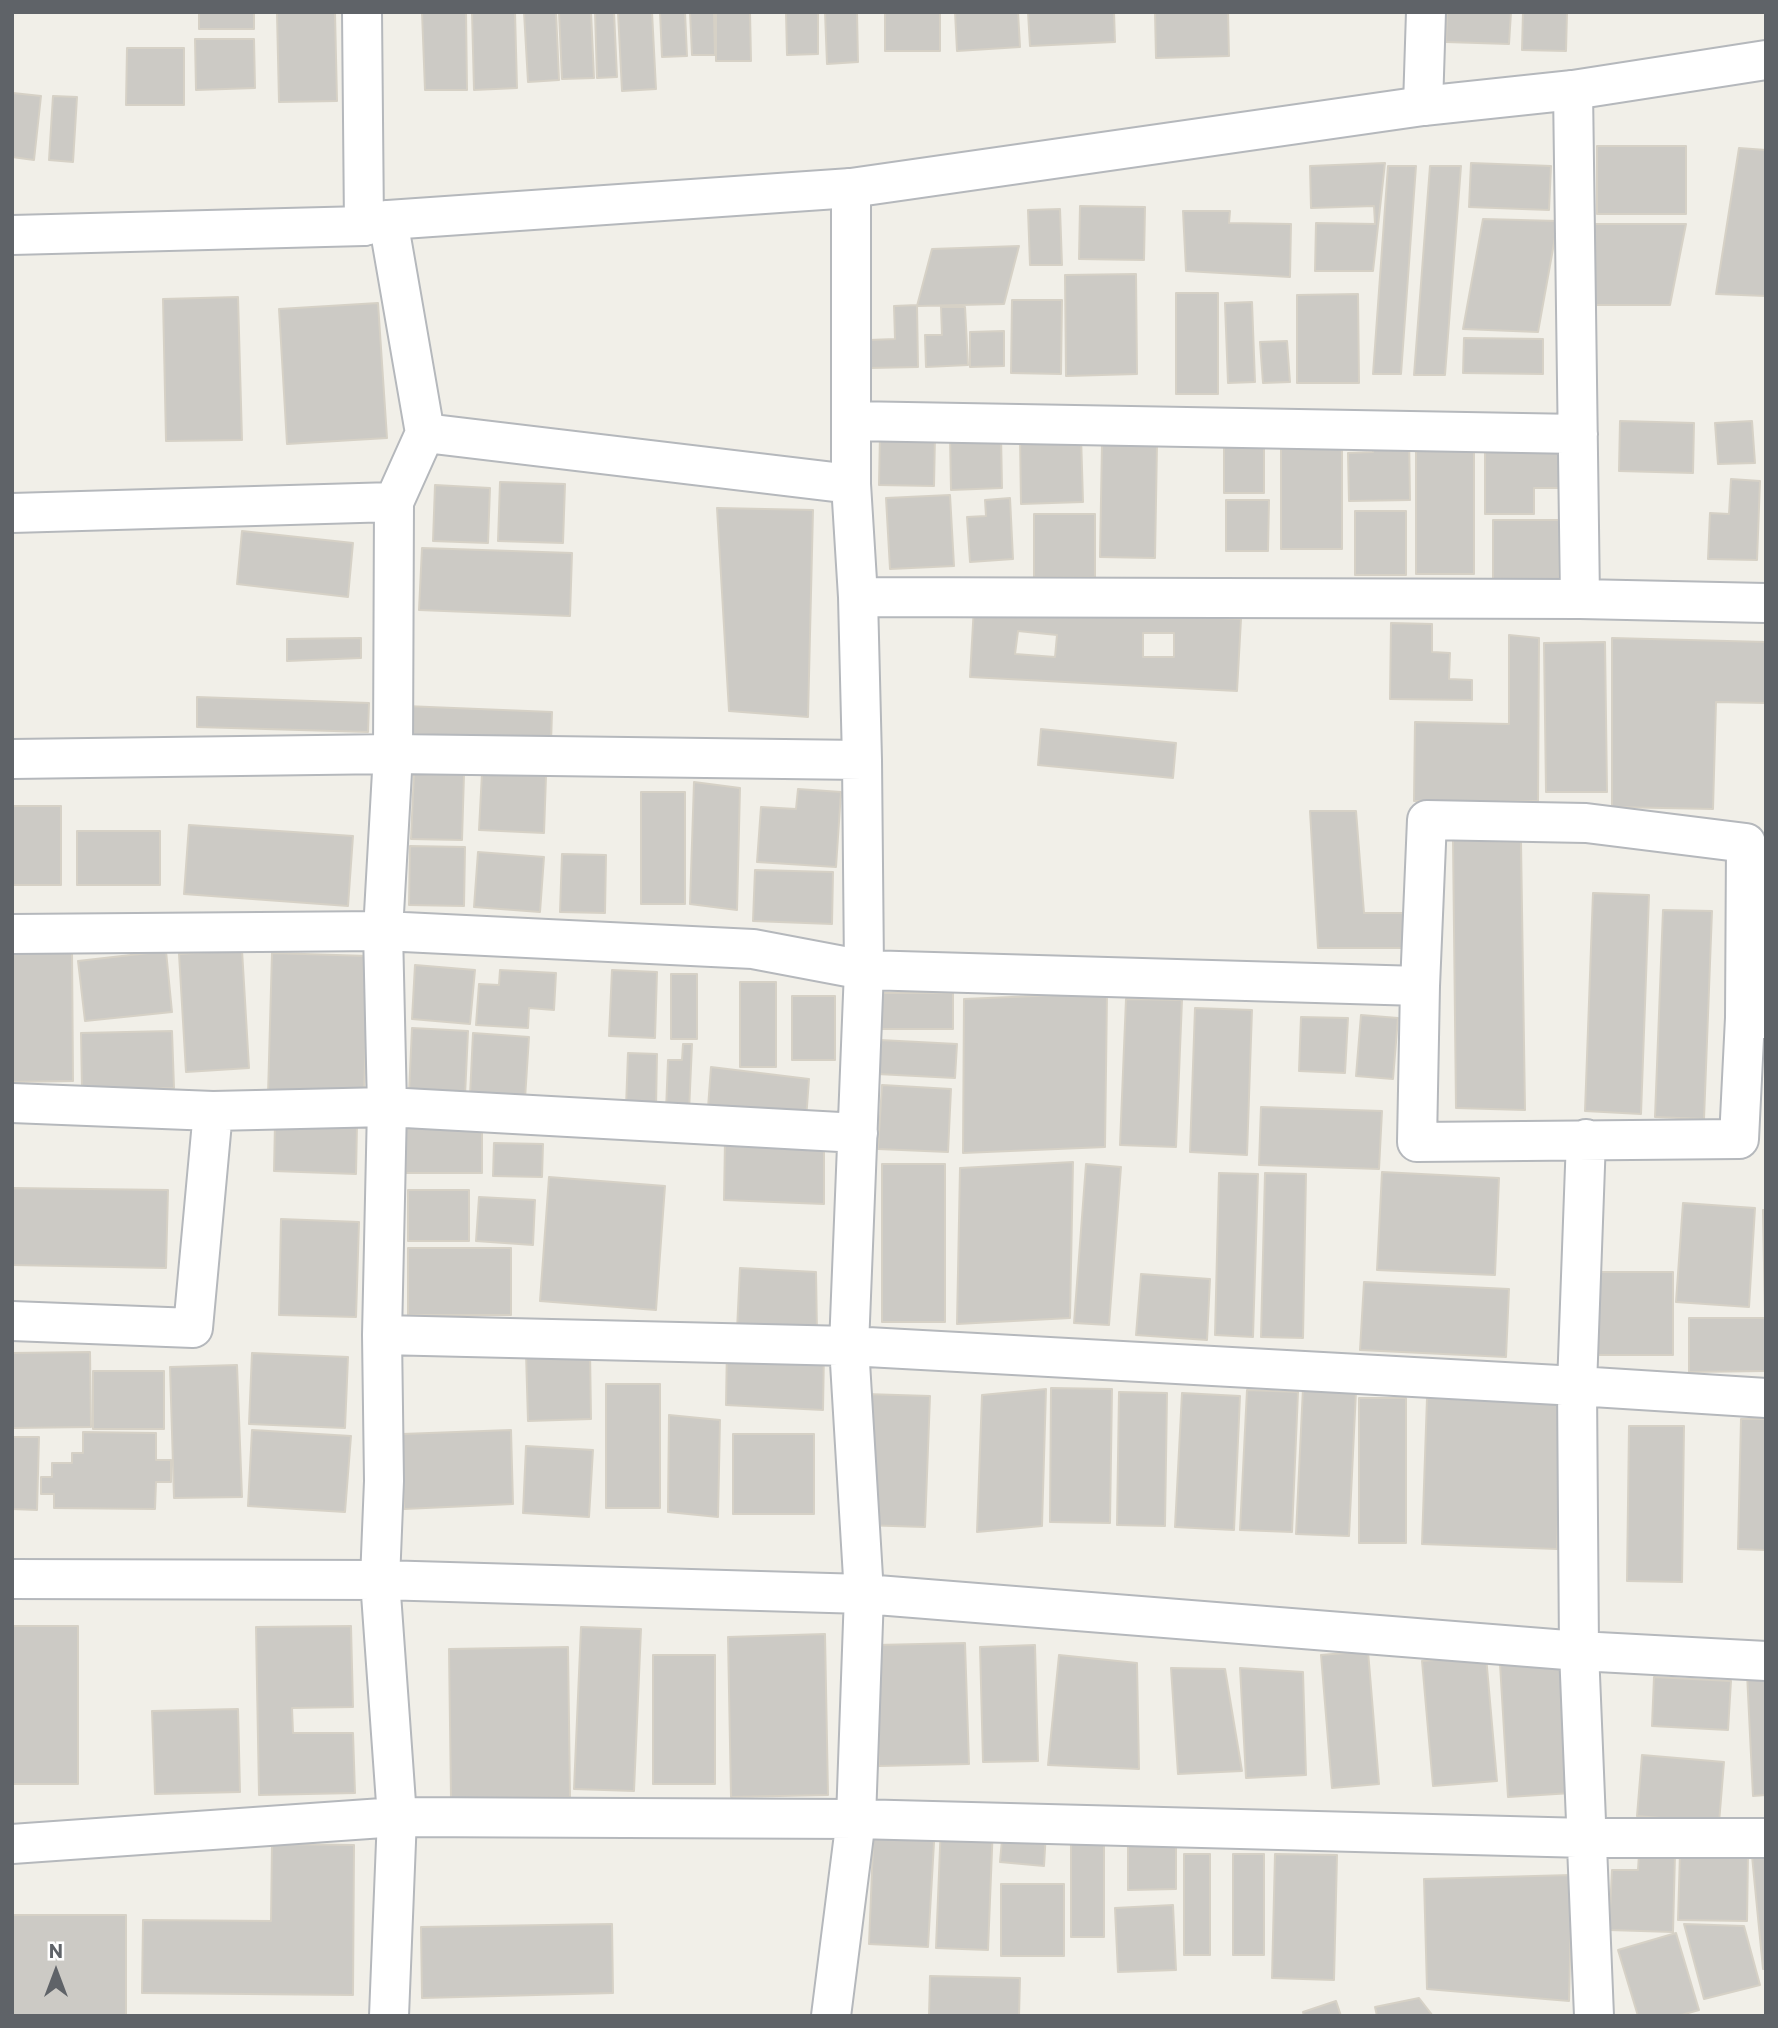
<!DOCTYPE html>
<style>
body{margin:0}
#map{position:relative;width:1778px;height:2028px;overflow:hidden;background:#f1efe8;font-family:Commissioner,sans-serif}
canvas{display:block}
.frame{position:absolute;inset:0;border:14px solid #5f6368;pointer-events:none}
.north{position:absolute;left:21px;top:1937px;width:70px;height:70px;-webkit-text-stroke:5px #fff;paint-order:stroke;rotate:0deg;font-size:19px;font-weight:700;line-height:28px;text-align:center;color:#5f6368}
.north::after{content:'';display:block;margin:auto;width:24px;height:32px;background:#5f6368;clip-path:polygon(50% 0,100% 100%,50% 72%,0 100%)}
</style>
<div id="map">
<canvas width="1778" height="2028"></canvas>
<div class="frame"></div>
<div class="north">N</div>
</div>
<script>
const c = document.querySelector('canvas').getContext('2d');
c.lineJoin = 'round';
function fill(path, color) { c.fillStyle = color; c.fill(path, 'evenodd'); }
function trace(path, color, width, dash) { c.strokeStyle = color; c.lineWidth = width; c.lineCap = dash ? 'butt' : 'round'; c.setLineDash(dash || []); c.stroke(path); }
const building = new Path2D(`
 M199,12h55v17h-55z
 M422,12h44l1,78h-42z
 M472,12h43l2,76 -43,2z
 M524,12h32l3,68 -31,2z
 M559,12h32l3,66 -32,1z
 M595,12h19l3,65 -20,1z
 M618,12h34l4,77 -34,2z
 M660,12h25l2,44 -25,1z
 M690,12h24l1,43h-23z
 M716,12h34l1,49h-35z
 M786,12h32v42l-31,1z
 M825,12h32l1,50 -31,2z
 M885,12h55v39h-55z
 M955,12h63l2,35 -63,4z
 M1028,12h86l1,30 -85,4z
 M1155,12h73l1,44 -73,2z
 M1447,12h64l-2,32 -63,-2z
 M1523,12h44l-1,39 -44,-1z
 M277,13h58l2,88 -58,1z
 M195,39h59l1,49 -59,2z
 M127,48h57v57h-58z
 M13,93l28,3 -7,64 -22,-3z
 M53,96l24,1 -4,65 -24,-2z
 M1597,146h89v68h-89z
 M1739,148l27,2v146l-50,-2z
 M1385,163l-12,108h-58l1,-48 59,1 -1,-18 -63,2 -1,-42z
 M1471,163l80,3 -2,44 -80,-3z
 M1388,166h28l-15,208h-28z
 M1430,166h31l-16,209h-31z
 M1080,206l65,1 -1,53 -65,-1z
 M1060,209l2,56h-32l-2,-55z
 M1183,211h47l-1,12 62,1 -1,53 -104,-6z
 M1483,219l75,2 -20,111 -75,-3z
 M1595,224h91l-16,81h-91z
 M1019,246l-15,58 -87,2 15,-57z
 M1136,274l1,100 -71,2 -1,-101z
 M1176,293h42v101h-42z
 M1358,294l1,89h-62v-88z
 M238,297l4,143 -76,1 -3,-142z
 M1012,300h50l-1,74 -50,-1z
 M1252,302l3,80 -27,1 -3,-80z
 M378,303l9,135 -100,6 -8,-135z
 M917,305l1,62 -48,1 -1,-28 26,-1 -1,-33z
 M941,307h24l3,58 -42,2 -1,-32h17z
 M1004,331v35l-34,1v-35z
 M1464,338l79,1v35l-80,-1z
 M1287,341l3,41 -27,1 -3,-41z
 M1620,421l74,2 -1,50 -74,-2z
 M1752,421l3,42 -37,1 -3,-41z
 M1224,431h40v62h-40z
 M880,434l55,1 -1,51 -55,-1z
 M1001,434l1,54 -51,2 -1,-54z
 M1409,434l1,66 -61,1 -1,-48 25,-1v-7z
 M1081,435l2,67 -62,2 -1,-67z
 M1485,439h74v49h-25v26h-49z
 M1416,440h58v134h-58z
 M1102,443l55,1 -2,114 -55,-1z
 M1281,449h61v100h-61z
 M1731,479l29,2 -3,79 -49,-1 2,-46 19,1z
 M500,482l65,2 -2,59 -65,-2z
 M435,485l55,3 -2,55 -55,-2z
 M950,495l4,71 -64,3 -4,-71z
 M1010,498l3,61 -43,3 -3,-45 19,-1 -1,-16z
 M1226,500h43l-1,51h-42z
 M717,508l96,2 -5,207 -79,-6z
 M1355,511h51v64h-51z
 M1034,514h61v63h-61z
 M1493,520h66v65h-66z
 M242,531l111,12 -5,54 -111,-13z
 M422,548l150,5 -2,63 -151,-6z
 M974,606l267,13 -4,72 -267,-14zM1018,631l39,4 -2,22 -40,-3zM1143,633h31v24h-31z
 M1391,623l41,1v28l18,1 -1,26 23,1v20l-82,-1z
 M1509,635l30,3 -1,163h-124l1,-79 94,2z
 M361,638v20l-74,3v-22z
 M1612,638l154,4v61l-50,-1 -3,107 -101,-2z
 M1605,642l2,150h-61l-2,-149z
 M197,697l172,6 -1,29 -171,-5z
 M405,706l147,6 -1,31 -147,-6z
 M1041,729l135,14 -3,35 -135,-13z
 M414,772l50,2 -2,66 -51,-1z
 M482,773l64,3 -2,57 -65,-3z
 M694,782l46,6 -3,122 -47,-6z
 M798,789l43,3 -5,75 -79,-5 4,-55 35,2z
 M641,792h44v112h-44z
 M12,806h49v79h-49z
 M1310,811h46l8,102h46v35h-92z
 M189,825l164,11 -5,70 -164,-12z
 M77,831h83v54h-83z
 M1453,840l68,2 4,268 -69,-2z
 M410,846l55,1 -1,59 -55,-1z
 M478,852l66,5 -4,55 -66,-5z
 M562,854l44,1 -1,58 -45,-1z
 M755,870l78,2 -1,52 -79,-3z
 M1593,893l56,2 -8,219 -56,-3z
 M1663,910l49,1 -8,208 -49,-2z
 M1760,927h6v82l-8,-1z
 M12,950h60l1,131 -61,1z
 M242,950l7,118 -63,4 -7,-118z
 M166,951l6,61 -87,9 -7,-60z
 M272,953l96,3 -4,142 -96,-3z
 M415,965l60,5 -5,54 -58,-5z
 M500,970l56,3 -2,37 -25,-2 -1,20 -52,-3 3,-41 20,1z
 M612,970l45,2 -2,66 -46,-2z
 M671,974h26v65h-26z
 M740,982h36v85h-36z
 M877,993h76v36h-76z
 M1107,993l-2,154 -142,6 1,-154z
 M792,996h43v64h-43z
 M1126,999l56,1 -6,147 -56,-2z
 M1195,1008l57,2 -5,145 -57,-3z
 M1361,1015l37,3 -5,61 -37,-3z
 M1301,1017l47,1 -3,55 -46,-2z
 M412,1028l56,3 -3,65 -56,-3z
 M172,1031l2,57 -92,2 -1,-57z
 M473,1033l56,4 -4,62 -55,-3z
 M880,1040l77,4 -2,34 -78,-4z
 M683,1044h9l-3,68 -23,-1 2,-51h14z
 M628,1053l29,1 -1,54 -30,-1z
 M711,1067l98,12 -3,41 -98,-12z
 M882,1085l69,4 -3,63 -70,-3z
 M1261,1107l121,4 -3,58 -120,-4z
 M275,1123l82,2 -1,49 -82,-3z
 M406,1127h76v46h-76z
 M725,1140l99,6v58l-100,-4z
 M494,1143l49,1 -1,33 -49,-1z
 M1073,1162l-3,156 -113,6 3,-156z
 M882,1164h63v158h-63z
 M1086,1164l35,3 -12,158 -35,-2z
 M1382,1172l117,6 -4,97 -118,-5z
 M1219,1173l39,1 -5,163 -38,-2z
 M1265,1173l41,1 -3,164 -42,-1z
 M549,1177l116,9 -9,124 -116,-9z
 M12,1188l156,2 -2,78 -154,-3z
 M408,1190h61v51h-61z
 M479,1197l56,3 -2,45 -57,-4z
 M1683,1203l72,5 -6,99 -73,-5z
 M1763,1210h3v161l-77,1v-54h76z
 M281,1219l78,3 -3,95 -77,-2z
 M408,1248h103v67h-103z
 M740,1268l76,4 1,62 -80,-4z
 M1589,1272h84v83h-84z
 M1141,1274l69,5 -3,61 -71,-5z
 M1364,1282l145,7 -3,68 -146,-7z
 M727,1345l97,5 -1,60 -97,-5z
 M590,1351l1,68 -63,2 -2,-68z
 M90,1352l1,75 -79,1v-75z
 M252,1353l96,4 -3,71 -96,-4z
 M237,1365l5,132 -68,1 -4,-131z
 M93,1371h71v58h-71z
 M606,1384h54v124h-54z
 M1051,1388l61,1 -2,134 -60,-1z
 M1303,1388l53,3 -7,145 -53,-2z
 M1046,1389l-4,137 -65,6 5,-137z
 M1247,1390l51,2 -6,140 -52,-2z
 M1119,1392l48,1 -2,133 -48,-1z
 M1182,1393l58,3 -6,134 -59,-3z
 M865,1394l65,2 -5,131 -64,-2z
 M1359,1398h47v145h-47z
 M1427,1398l135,6 -5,145 -135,-5z
 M669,1415l51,5 -2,97 -50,-5z
 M1741,1419h25v131l-28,-1z
 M1629,1426h55l-2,156 -55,-1z
 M252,1430l99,6 -6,76 -97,-6z
 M511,1430l2,74 -109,5 -2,-75z
 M83,1432l73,1v27h15v22h-15l-1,27 -101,-1v-14h-13v-17h11v-14h20v-10h11z
 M733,1434h81v80h-81z
 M12,1437h27l-2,73 -25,-1z
 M526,1446l67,4 -4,67 -66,-4z
 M12,1626h66v158h-66z
 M351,1626l2,81 -61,1 1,25h60l2,60 -96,2 -3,-168z
 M581,1627l60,2 -7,162 -60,-2z
 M825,1634l3,161 -97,2 -3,-160z
 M965,1643l4,121 -90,2 -3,-121z
 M1035,1645l3,116 -55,1 -3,-115z
 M568,1647l2,150 -119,1 -2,-149z
 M1368,1651l11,133 -47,4 -11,-133z
 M653,1655h62v129h-62z
 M1059,1655l78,8 2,106 -91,-4z
 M1486,1656l11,125 -64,5 -11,-125z
 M1564,1660l8,133 -64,4 -8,-133z
 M1171,1668l54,1 17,102 -64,3z
 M1240,1668l63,4 3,103 -60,3z
 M1766,1672v123l-13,1 -6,-123z
 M1654,1677l77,4 -3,49 -76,-4z
 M238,1709l2,83 -85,2 -3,-83z
 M1642,1755l82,7 -5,61 -82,-7z
 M874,1822l61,3 -7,122 -59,-3z
 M941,1823l52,2 -5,125 -52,-2z
 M1003,1828l43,3 -2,35 -44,-4z
 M1071,1838h33v99h-33z
 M1176,1839v50l-48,1v-50z
 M272,1844l82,1 -1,150 -211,-2 1,-73 128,1z
 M1680,1853l68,1 -1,67 -69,-1z
 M1184,1854h26v101h-26z
 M1233,1854h31v101h-31z
 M1275,1854l62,1 -3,125 -62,-2z
 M1639,1854h36l-2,78 -64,-2 3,-60h26z
 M1766,1855v114h-3l-11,-113z
 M1572,1875l-3,126 -142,-12 -3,-110z
 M1001,1884h63v72h-63z
 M1173,1905l3,65 -58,2 -3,-64z
 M12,1915h114v101h-114z
 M612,1924l1,69 -191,5 -1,-71z
 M1684,1924l60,2 16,59 -56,14z
 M1676,1933l23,77 -21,6h-40l-20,-66z
 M930,1976l90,2 -1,38h-90z
 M1419,1998l14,18h-56l-2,-9z
 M1336,2001l5,15h-37l-1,-4z`);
fill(building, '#cccac5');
trace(building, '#d6d1c6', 2);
const minor = new Path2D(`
 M362,12l2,214
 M1573,90l7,509
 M1423,106l3,-94
 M388,220l37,213 -31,69 -1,252 -10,177 4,176 -5,228 2,146 -4,99 17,237 -8,199
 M851,421l727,13
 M425,433l426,51
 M12,513l382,-11
 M858,597l722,2 186,4
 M12,759l381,-5 469,6
 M12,934l371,-3 370,18 111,21 556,16 -3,156 322,-3 6,-121 21,1
 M1420,986l7,-166 159,3 160,20 -1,175
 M12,1103l201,8
 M12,1321l181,7 20,-217 174,-4 471,26
 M382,1335l467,11 728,40 9,-247
 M12,1579l368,1 484,14 715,57 187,10
 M12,1844l385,-27 459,2 730,19h180
 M831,2016l25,-197 8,-225 -15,-248 15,-376 -2,-210 -4,-163 -7,-113v-296
 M1594,2016l-15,-365 -2,-265 189,12`);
const tertiary = new Path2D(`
 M12,235l352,-9 24,-6 463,-32 572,-82 150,-16 193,-30`);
trace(minor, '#b5b8bc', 42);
trace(tertiary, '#b5b8bc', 42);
trace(minor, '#fff', 38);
trace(tertiary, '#fff', 38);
</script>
